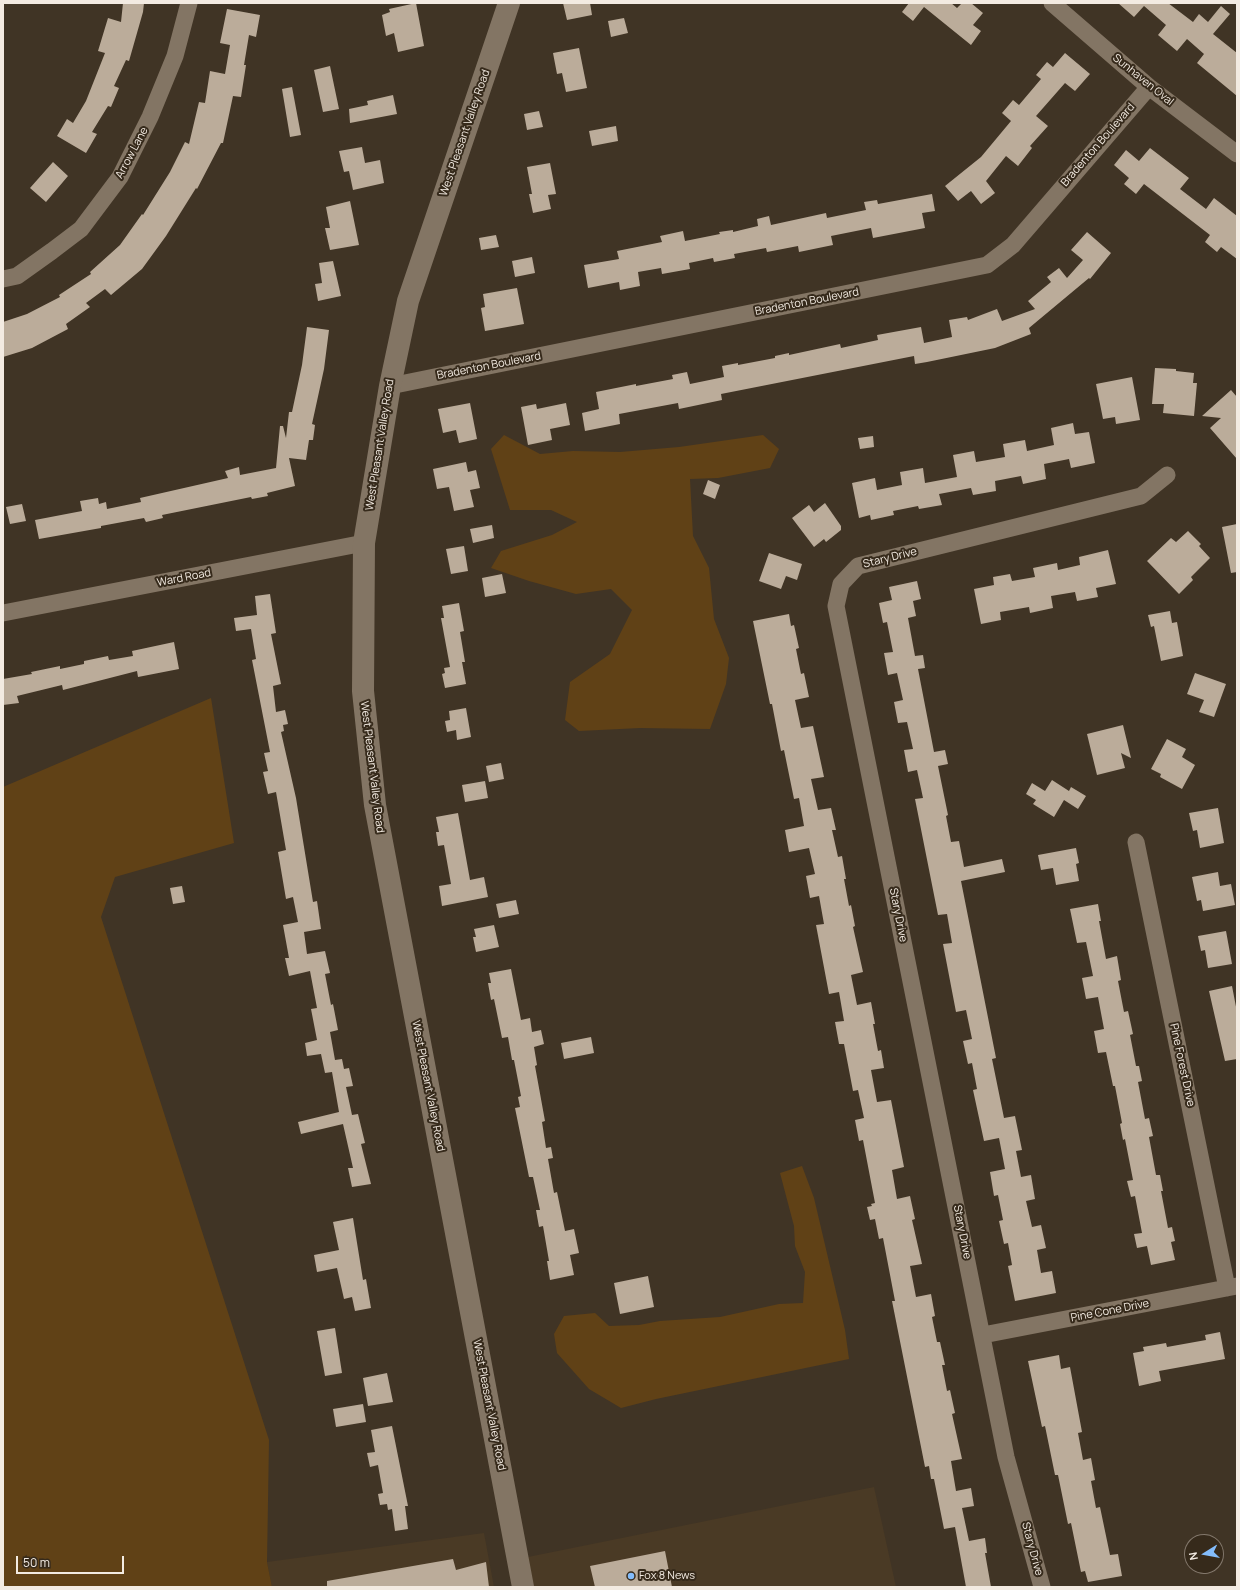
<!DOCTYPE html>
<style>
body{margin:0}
#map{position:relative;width:1240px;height:1590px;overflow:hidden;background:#403425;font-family:Manrope,sans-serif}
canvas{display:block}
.frame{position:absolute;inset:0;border:4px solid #f3ebe2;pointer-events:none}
.north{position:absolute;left:1184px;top:1534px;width:40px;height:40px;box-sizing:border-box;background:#362a1b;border:1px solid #82776b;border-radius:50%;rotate:259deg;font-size:11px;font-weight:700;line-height:16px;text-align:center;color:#f3ebe2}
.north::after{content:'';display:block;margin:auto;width:14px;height:18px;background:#83bcfb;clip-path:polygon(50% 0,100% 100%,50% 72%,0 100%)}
.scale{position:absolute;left:16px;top:1556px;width:108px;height:18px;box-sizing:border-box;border:2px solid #f3ebe2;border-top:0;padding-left:5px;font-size:12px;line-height:14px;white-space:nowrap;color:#f3ebe2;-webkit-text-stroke:3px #362a1b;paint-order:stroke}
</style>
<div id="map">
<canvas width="1240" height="1590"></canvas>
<div class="frame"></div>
<div class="north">N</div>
<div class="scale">50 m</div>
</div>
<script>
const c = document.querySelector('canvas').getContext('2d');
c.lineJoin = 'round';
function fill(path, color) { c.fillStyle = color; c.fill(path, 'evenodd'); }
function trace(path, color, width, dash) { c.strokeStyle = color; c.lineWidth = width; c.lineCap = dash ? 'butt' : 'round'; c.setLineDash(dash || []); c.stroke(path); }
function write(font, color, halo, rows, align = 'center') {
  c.font = font + ' Manrope,sans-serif'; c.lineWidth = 4; c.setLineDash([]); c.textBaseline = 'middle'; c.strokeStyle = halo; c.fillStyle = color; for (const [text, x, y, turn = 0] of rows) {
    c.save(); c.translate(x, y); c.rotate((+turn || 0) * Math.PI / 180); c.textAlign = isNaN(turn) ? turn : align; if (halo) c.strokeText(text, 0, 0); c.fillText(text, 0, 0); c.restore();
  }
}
fill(new Path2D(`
 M874,1487l22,100h-362l-6,-30z
 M484,1533l10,54h-222l-5,-25z`), '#4a3a25');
fill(new Path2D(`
 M504,435l36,19 33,-3 47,1 59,-5 84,-12 16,14 -9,19 -52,10 -28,1 3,57 16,32 5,51 15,39 -3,26 -16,45 -70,-1 -61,3 -14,-11 5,-38 40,-28 22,-44 -21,-21 -35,5 -47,-13 -38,-13 10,-17 51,-16 25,-13 -26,-12h-41l-19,-61z
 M211,698l23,145 -119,34 -14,40 168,523 -2,122 5,25h-269v-800z
 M802,1166l12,32 31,132 4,29 -193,40 -35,9 -32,-19 -32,-36 -3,-19 10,-18 31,-3 14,13 30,-1 21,-4 60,-4 59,-13 24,-1 2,-31 -10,-26 -1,-20 -14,-53z`), '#604116');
fill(new Path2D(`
 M123,3h21l-1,9 -14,49 -3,-1 -12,26 5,2 -8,19 -3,-1 -16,26 5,2 -11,19 -29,-17 10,-17 6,4 13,-22 19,-48 -7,-2 10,-33 13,4z
 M416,3l8,43 -26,6 -4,-19 -8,3 -4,-21 8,-3 -1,-3z
 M563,3h27l2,12 -25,5z
 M909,3h42l6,5 5,-5h9l12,10 -10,12 8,6 -10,14 -47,-38 -11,14 -11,-9z
 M1118,3h50l25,19 6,-8 9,8 13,-16 9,8 -17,20 24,19v43l-40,-33 7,-9 -17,-15 -10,12 -19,-16 8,-10 -22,-19 -10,11z
 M227,9l33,6 -4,22 -7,-2 -5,30h2l-5,32 -8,-1 -10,47h-2l-24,46 -1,-1 -30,48 -24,33 -31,26 -6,-6 -19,14 4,4 -24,17 2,5 -36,19 -29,9v-35l24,-8 33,-17 -1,-2 32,-21 -1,-2 30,-27 22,-31 1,1 27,-43 15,-30 4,2 10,-42 6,1 5,-32 15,3 5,-29 -10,-2z
 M624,18l4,15 -17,4 -3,-16z
 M579,48l8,40 -21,4 -4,-19 -5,1 -4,-21z
 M1065,53l25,21 -15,17 -10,-8 -29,33 12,10 -18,20 2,2 -14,18 -12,-10 -20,25 9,12 -14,11 -10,-13 -13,10 -13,-15 36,-29 30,-36 -9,-8 11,-13 6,5 22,-26 -5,-4 11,-13 6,5z
 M330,66l9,43 -16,3 -9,-42z
 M292,87l9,48 -11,2 -8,-48z
 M393,95l4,19 -47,9 -1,-14 19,-4 -1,-4z
 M539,111l4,16 -16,3 -3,-16z
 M616,126l2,15 -26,5 -3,-15z
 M362,147l3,16 15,-3 4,23 -31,7 -4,-19 -5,1 -5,-21z
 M1150,148l39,30 -9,11 26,20 8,-11 23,18v43l-16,-12 -4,5 -12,-10 5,-7 -66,-51 -8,10 -12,-10 5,-6 -15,-13 12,-15 13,11z
 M53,162l15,14 -22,26 -16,-14z
 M550,163l6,31 -8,1 3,14 -18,4 -4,-19h3l-5,-27z
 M932,194l3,17 -13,2 3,15 -52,10 -2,-10 -40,8 2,9 -34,7 -1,-6 -31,6 -1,-4 -32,6 1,4 -21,4 -1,-4 -24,5 1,6 -28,5 -1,-6 -23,4 2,14 -20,4 -1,-8 -31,6 -4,-23 35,-6 -2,-8 45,-9 -2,-6 23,-5 2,10 35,-7 -1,-2 14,-2v2l25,-6 -1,-7 12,-3 2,9 55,-12 1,5 39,-8 -2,-8 13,-2 1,4z
 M350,201l9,44 -29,5 -5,-22h5l-4,-21z
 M1087,232l24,21 -21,26 -1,-1 -60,50 2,6 -36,14 -68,14 -12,2 -1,-8 -193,38 1,6 -43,9 -1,-6 -59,11 1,10 -35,7 -3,-18 17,-4 -3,-17 40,-8v2l37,-7 -1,-4 15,-3 3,12 34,-7 -2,-11 16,-3v2l37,-7v-2l14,-3v2l51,-11 1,4 37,-8 -1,-5 44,-8 3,16 28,-6 -3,-17 18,-3 1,3 29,-11 5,12 33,-12 -7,-8 23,-19 -4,-5 12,-9 8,10 16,-18 -12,-10z
 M496,235l3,12 -18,3 -2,-12z
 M532,257l3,16 -20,4 -3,-16z
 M333,261l8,35 -23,5 -3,-17 7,-1 -3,-20z
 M517,288l7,36 -39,7 -4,-23 4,-1 -2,-13z
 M307,327l22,3 -5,39 -12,55 3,1 -2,15h-4l-3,20 -17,-2 6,28 -28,7 1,3 -16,3 -1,-2 -89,18 1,3 -17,4 -2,-4 -43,8v2l-62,11 -4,-19 47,-9 -2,-10 18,-3 1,6 7,-2 1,7 34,-7 -1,-4 88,-20 -3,-7 14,-4 1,8 36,-7 4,-42h3l3,12 3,-26h3l10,-47z
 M1155,368l21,1v2l18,2 -1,10h4l-3,33 -31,-3 1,-9h-12z
 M1132,377l8,43 -24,4 -1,-7 -12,2 -7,-35z
 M1231,390l6,7v62l-27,-31 11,-10 -19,-2z
 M470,403l7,36 -18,4 -3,-13 -13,3 -5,-24z
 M566,403l4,22 -20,4 2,11 -24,5 -7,-38 15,-3 1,5z
 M1073,423l2,11 14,-2 6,31 -24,5 -2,-9 -25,5 2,15 -23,5 -2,-8 -26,5 1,10 -23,4 -2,-7 -32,6 3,11 -23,4 -1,-3 -25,5 1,4 -23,5 -1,-5 -11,3 -7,-35 23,-5 2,12 25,-5 -2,-13 23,-4 2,15 32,-6 -4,-22 21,-4 2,11 29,-5 -2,-13 22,-4 2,11 27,-6 -3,-17z
 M873,436l1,11 -14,2 -2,-11z
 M466,462l2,10 8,-2 4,18 -10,2 4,17 -20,4 -5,-24 -12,2 -4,-20z
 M708,480l12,5 -5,14 -12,-5z
 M825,503l16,23v4l-15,12 -2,-3 -10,8 -22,-29 17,-13 5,7z
 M22,504l4,17 -16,3 -4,-17z
 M1237,524v48l-6,1 -9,-46z
 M492,525l2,13 -21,5 -3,-14z
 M1188,531l13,13 -2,2 11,12 -19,19 2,3 -14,14 -32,-33 24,-23 5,4z
 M464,546l4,25 -17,3 -5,-25z
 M1108,550l8,34 -20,4 2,9 -21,4 -2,-9 -24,4 2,12 -23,5 -1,-6 -29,5 1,8 -20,4 -7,-35 20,-4 -1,-8 17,-3 2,7 23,-4 -2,-9 24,-5 1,7 22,-5 -1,-8z
 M769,553l33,11 -5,16 -11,-4 -5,13 -22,-8z
 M502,574l4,19 -21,4 -3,-19z
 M917,581l4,18 -8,2 3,15 -8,2 7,38 8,-1 2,13 -7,1 16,83 11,-2 3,14 -10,2 10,49 -2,1 5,26 8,-1 5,26 38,-8 3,13 -44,9 35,177 -4,1 12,59 11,-2 7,34 -6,1 5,26 10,-2 4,24 -9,2 6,26 9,-2 5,23 -9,2 4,23 11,-2 4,22 -41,8 -7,-35 4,-1 -4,-22 -4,1 -5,-23 4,-1 -5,-25 -4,1 -4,-24 15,-3 -6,-31 -15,3 -11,-51 4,-1 -5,-26 -4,1 -5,-23 9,-2 -6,-29 -10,2 -13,-68 9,-1 -5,-29 -9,1 -23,-116 8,-1 -6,-28 -9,2 -4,-22 9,-1 -6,-27 -9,1 -4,-21 9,-2 -6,-27 -9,2 -4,-22 9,-1 -6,-30 -4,1 -4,-20 13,-3 -3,-13z
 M270,594l6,39 -5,1 10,50 -8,2 3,26 9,-2 3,14 -5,1 1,6 -3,1 15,66 17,104 4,-1 4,28 -17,3 3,22 18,-3 5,22 -5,1 6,31 2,-1 5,26 -8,2 5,28 7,-1 2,10 5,-1 4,18 -7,1 6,28 6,-1 7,29 -4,1 10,40 -19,3 -4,-19h5l-10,-44 -42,10 -3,-12 41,-10 -7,-40 -7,1 -4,-19 -14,2 -2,-13 12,-3 -6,-31 6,-1 -7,-37 -21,5 -4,-18h4l-6,-33 15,-3 -5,-25 -7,2 -8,-47 8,-2 -10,-58 -8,2 -5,-22 5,-1 -4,-18 6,-1 -18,-92 4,-1 -5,-30 -15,2 -2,-13 23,-3 -2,-19z
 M459,603l5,28 -4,1 5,30h-3l4,22 -21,4 -3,-14 3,-1 -1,-5 6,-1 -9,-49h3l-2,-12z
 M1170,611l2,12 5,-1 6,34 -22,5 -7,-35 -3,1 -3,-12z
 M789,614l2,12 3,-1 5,23 -3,1 5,25 3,-1 5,24 -14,3 6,28 12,-2 11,51 -13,2 7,31 13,-2 5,22h-4l6,27 4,-1 4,23h-2l5,27 2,-1 4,21 -2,1 10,45 -12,3 6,30 14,-3 4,22h-2l5,27 3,-1 3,18 -13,2 6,32 14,-2 13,67 -12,3 5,29 13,-3 5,23 -3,1 10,44 -12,2 6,31 15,-3 4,22 -3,1 5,25h3l5,23h-3l5,26 3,-1 5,23 -3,1 10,45 -11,2 5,30 15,-3 3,18 -12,2 7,33 16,-3 2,15h-2l6,34h-25l-11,-60 -11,2 -10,-50h-3l-2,-13 -4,1 -33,-166h3l-12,-63 -4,1 -4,-20 -5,1 -3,-13 5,-1 -1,-2 4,-1 -12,-63 -4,1 -4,-21 9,-2 -6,-28 -5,1 -9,-47h-5l-4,-22 9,-1 -5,-29 -10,2 -13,-69 8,-1 -5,-28 -9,2 -4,-22 9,-2 -6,-26 -20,4 -4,-22 19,-4 -5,-28 -5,1 -10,-49 -3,1 -9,-47h-2l-17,-83z
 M174,642l5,27 -41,8 -1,-6 -74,19 -1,-5 -45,11 2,7 -16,2v-26l29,-5 -1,-2 29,-6v3l24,-5v-3l24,-5 1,4 24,-4 -1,-5z
 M1195,673l31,11 -12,33 -15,-5 5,-12 -17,-6z
 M466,708l5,29 -14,3 -1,-10 -9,2 -2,-11 5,-1 -1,-9z
 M1123,725l8,33 -10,-5 4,15 -28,7 -10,-41z
 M1167,739l19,10 -4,8 13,8 -13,24 -22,-12 1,-3 -10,-5z
 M501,763l3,16 -15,3 -3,-16z
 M1052,780l17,11 2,-4 15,9 -8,13 -14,-9 -10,17 -21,-13 3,-4 -10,-6 6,-11 13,8z
 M485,781l3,17 -23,4 -3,-17z
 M1218,808l6,35 -24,5 -3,-18 -4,1 -4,-18z
 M458,813l12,67 14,-3 4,20 -46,9 -3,-20 12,-2 -7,-39 -6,1 -2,-14h3l-3,-15z
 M1076,848l3,15 -3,1 3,17 -23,4 -3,-17 -12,2 -3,-15z
 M1218,872l2,14 11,-2 4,21 -32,6 -2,-11 -4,1 -5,-24z
 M182,886l3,16 -12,2 -3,-16z
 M516,900l3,14 -20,4 -3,-14z
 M1098,904l3,17h-2l7,38 11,-3 4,24 -3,1 6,31 4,-1 5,23 -3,1 6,31h3l3,15 -4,1 7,37 4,-1 4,18 -4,1 7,38h4l3,16h-2l7,37 4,-1 3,14 -4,1 4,18 -24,5 -4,-19 -10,2 -3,-14 8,-1 -7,-37 -4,1 -4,-16 6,-1 -8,-41 -2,1 -3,-16 2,-1 -7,-37h-2l-7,-34 -8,1 -4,-22 10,-2 -6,-32 -12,2 -4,-21 11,-2 -7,-34 -9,1 -7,-34z
 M494,925l5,22 -23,5 -3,-15h3l-2,-8z
 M1226,931l6,33 -24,4 -3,-18 -4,1 -3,-15z
 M511,969l10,51 9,-2 2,14 9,-2 3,14 -10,3 3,18 -2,1 10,55 -3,1 4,26 5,-1 2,11 -5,1 6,34 3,-1 8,39 9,-2 5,24 -9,2 4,20 -24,5 -3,-19h2l-6,-35 -4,1 -3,-17h4l-7,-33h-4l-14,-69 5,-1 -2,-10 3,-1 -7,-36h-2l-4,-23 -6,1 -8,-39 -3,1 -3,-17h3l-2,-10z
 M1232,986l5,26v47l-12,2 -16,-70z
 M591,1037l3,16 -30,6 -3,-16z
 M353,1218l10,62 3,-1 5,29 -16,3 -3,-14 -8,2 -7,-31 -20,4 -3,-17 25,-5 -6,-28z
 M648,1276l6,31 -34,7 -6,-31z
 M335,1328l7,45 -17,3 -8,-45z
 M1220,1332l5,27 -66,12 2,10 -22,5 -6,-33 11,-2 -1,-4 23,-4 1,4 39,-7 -1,-5z
 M1059,1355l2,14 9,-2 12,65 -4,1 5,27 8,-2 4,22 -4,1 5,27 4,-1 10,48 8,-1 4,22 -34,6 -3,-11 -4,1 -10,-49 -3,1 -10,-49h-3l-10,-49 -3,1 -14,-66z
 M387,1373l6,29 -25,4 -5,-28z
 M363,1404l3,18 -30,5 -3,-18z
 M392,1426l16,80h-3l3,23 -13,2 -3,-22 -4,1 -1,-6 -7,1 -2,-11 5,-1 -5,-28 -8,2 -3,-14 8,-1 -4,-22z
 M665,1551l7,36h-77l-5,-21z
 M453,1559l3,11 30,-8 3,25h-162v-6z`), '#bbac9a');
trace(new Path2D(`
 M1052,3l97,84 88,67
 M3,279l14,-3 35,-25 29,-22 39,-52 30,-60 25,-61 14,-53
 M390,386l597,-121 26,-20 136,-158
 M3,613l361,-70
 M1136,842l91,446
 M983,1335l254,-49
 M1042,1587l-36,-130 -170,-851 5,-22 17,-18 283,-70 26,-21`), '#837564', 17);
trace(new Path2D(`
 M509,3l-101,298 -18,85 -26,157 -1,148 12,114 148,782`), '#837564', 22);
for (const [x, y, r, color] of [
 [631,1576,4,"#83bcfb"]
]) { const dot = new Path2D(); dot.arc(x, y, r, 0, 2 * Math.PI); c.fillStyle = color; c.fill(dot); trace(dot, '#362a1b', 1.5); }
write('11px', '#f3ebe2', '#362a1b', [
 ["Sunhaven Oval",1143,80,39],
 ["West Pleasant Valley Road",465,133,-71],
 ["Bradenton Boulevard",1098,145,-49],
 ["Arrow Lane",132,153,-62],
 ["Bradenton Boulevard",807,302,-11],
 ["Bradenton Boulevard",489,366,-11],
 ["West Pleasant Valley Road",380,445,-81],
 ["Stary Drive",890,558,-14],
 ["Ward Road",184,578,-11],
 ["West Pleasant Valley Road",372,767,83],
 ["Stary Drive",898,915,79],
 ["Pine Forest Drive",1182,1065,78],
 ["West Pleasant Valley Road",428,1086,79],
 ["Stary Drive",962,1232,79],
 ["Pine Cone Drive",1110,1311,-11],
 ["West Pleasant Valley Road",489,1405,79],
 ["Stary Drive",1032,1549,75]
]);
write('11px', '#f3ebe2', '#362a1b', [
 ["Fox 8 News",639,1576]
], 'left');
</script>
